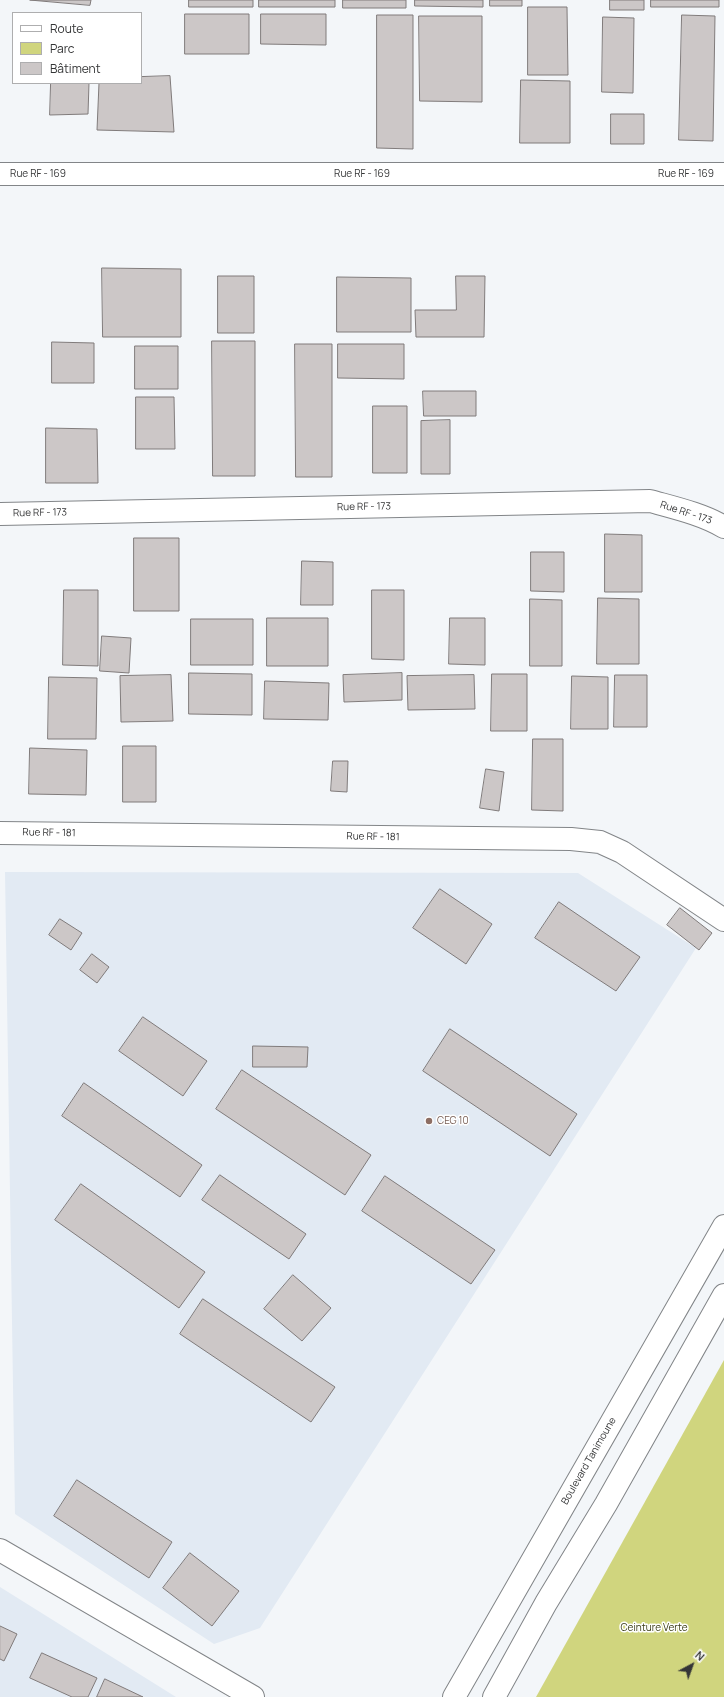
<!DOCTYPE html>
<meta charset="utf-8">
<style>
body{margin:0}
#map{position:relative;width:724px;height:1697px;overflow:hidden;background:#f3f6f9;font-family:Manrope,sans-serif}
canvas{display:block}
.legend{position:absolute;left:12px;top:12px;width:130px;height:72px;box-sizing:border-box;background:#fff;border:1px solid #aeaeaf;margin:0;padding:5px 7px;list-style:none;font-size:12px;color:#343536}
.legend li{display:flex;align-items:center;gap:8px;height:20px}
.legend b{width:20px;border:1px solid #aeaeaf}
.north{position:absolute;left:672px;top:1645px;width:40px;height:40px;-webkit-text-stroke:3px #fff;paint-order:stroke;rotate:41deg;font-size:11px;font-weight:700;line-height:16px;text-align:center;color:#343536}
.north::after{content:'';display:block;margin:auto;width:14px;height:18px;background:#343536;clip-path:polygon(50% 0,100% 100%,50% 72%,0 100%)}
</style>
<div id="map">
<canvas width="724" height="1697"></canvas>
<ul class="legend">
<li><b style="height:5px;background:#fff"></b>Route</li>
<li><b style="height:11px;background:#d0d57e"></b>Parc</li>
<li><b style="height:11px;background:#ccc7c7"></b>Bâtiment</li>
</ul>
<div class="north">N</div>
</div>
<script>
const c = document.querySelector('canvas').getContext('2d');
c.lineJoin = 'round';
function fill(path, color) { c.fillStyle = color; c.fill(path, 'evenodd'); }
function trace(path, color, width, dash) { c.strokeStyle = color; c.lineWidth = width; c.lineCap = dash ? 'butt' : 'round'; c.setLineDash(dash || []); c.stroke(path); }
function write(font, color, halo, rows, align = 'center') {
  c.font = font + ' Manrope,sans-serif'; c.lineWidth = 3; c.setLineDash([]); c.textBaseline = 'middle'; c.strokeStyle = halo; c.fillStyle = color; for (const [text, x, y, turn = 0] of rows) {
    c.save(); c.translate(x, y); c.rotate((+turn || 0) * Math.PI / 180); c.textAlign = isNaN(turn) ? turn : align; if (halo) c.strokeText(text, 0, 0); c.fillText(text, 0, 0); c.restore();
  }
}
fill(new Path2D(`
 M5,872l573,1 118,75 -436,680 -46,16 -199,-130z
 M0,1587l176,110h-176z`), '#e2eaf3');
fill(new Path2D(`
 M724,1360v337h-188z`), '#d0d57e');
const building = new Path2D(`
 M30,0h61l-1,5z
 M189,0h64v7h-64z
 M259,0h76v7h-76z
 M343,0h63v8h-63z
 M415,0h68v7l-68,-1z
 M490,0h32v6h-32z
 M610,0h34v10h-34z
 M651,0h68v7h-68z
 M528,7h39l1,68h-40z
 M185,14h64v40h-64z
 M261,14h65v31l-65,-1z
 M377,15h36v134l-36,-1z
 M682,15l33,1 -2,125 -34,-1z
 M419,16h63v86l-62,-1z
 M603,17l31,1 -1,75 -31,-1z
 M170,76l4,56 -77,-2 2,-47h42v-6z
 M521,80l49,1v62h-50z
 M51,83h38l-1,31 -38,1z
 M611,114h33v30h-33z
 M102,268l79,1v68h-78z
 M218,276h36v57h-36z
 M456,276h29l-1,61h-68l-1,-27h41z
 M337,277l74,1v54h-74z
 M212,341h43v135h-42z
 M52,342l42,1v40h-42z
 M295,344h37v133h-36z
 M338,344h66v35l-66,-1z
 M135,346h43v43h-43z
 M423,391h53v25h-52z
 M136,397h38l1,52h-39z
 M373,406h34v67h-34z
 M450,420v54h-29v-53z
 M46,428l51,1 1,54h-52z
 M605,534l37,1v57h-37z
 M134,538h45v73h-45z
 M531,552h33v40l-33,-1z
 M302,561l31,1v43h-32z
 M64,590h34v76l-35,-1z
 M372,590h32v70l-32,-1z
 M598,598l41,1v65h-42z
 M530,599l32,1v66h-32z
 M267,618h61v48h-61z
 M450,618h35v47l-36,-1z
 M191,619h62v46h-62z
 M102,636l29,2 -2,35 -29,-2z
 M189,673l63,1v41l-63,-1z
 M402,673v27l-58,2 -1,-27z
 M492,674h35v57h-36z
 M171,675l2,46 -52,1 -1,-46z
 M474,675l1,34 -67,1 -1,-34z
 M615,675h32v52h-33z
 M572,676l36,1v52h-37z
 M49,677l48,1 -1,61h-48z
 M265,681l64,2 -1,37 -64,-1z
 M533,739h30v72l-31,-1z
 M123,746h33v56h-33z
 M30,748l57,2 -1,45 -57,-1z
 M333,761h15l-1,31 -16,-1z
 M486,769l18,3 -5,39 -19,-3z
 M440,889l52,35 -26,40 -53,-36z
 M559,902l81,55 -24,34 -81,-53z
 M680,908l32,25 -13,17 -32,-25z
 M60,919l22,14 -11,17 -22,-15z
 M92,954l17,13 -12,16 -17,-13z
 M143,1017l64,44 -24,35 -64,-45z
 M450,1029l127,85 -27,42 -127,-85z
 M253,1046l55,1 -1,20h-54z
 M242,1070l129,85 -26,40 -129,-86z
 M84,1083l118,82 -22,32 -118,-81z
 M220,1175l86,59 -17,25 -87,-59z
 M385,1176l110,74 -24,34 -109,-73z
 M81,1184l124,88 -26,36 -124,-88z
 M293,1275l38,33 -29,33 -38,-32z
 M203,1299l132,88 -24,35 -131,-88z
 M77,1480l95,62 -23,36 -95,-62z
 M190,1553l49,38 -27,35 -49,-38z
 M0,1626l17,8 -13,27 -4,-2z
 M42,1653l55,25 -9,19h-16l-42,-19z
 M105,1679l38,18h-46z`);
fill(building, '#ccc7c7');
trace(building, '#807b7b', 1);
const minor = new Path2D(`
 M0,174h724
 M0,514l650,-13c25,7 52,13 74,26
 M0,833l571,6 29,3 22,10 102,68
 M0,1550l253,147`);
const major = new Path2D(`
 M454,1697l270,-471
 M494,1697l52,-94 60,-99 118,-209`);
trace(minor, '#828588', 24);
trace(major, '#828588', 24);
trace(minor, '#fff', 22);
trace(major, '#fff', 22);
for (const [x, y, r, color] of [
 [429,1121,4,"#8d6e63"]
]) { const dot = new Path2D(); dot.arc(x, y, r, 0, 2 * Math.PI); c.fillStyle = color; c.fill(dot); trace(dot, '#fff', 1.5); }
write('10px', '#343536', '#fff', [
 ["Rue RF - 169",38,174],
 ["Rue RF - 169",362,174],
 ["Rue RF - 169",686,174],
 ["Rue RF - 173",364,507,-1],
 ["Rue RF - 173",40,513,-1],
 ["Rue RF - 173",686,513,18],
 ["Rue RF - 181",49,833,1],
 ["Rue RF - 181",373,837,1],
 ["Boulevard Tanimoune",589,1461,-60]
]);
write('10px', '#785e54', '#fff', [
 ["CEG 10",437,1121]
], 'left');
write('10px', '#393b15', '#fff', [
 ["Ceinture Verte",654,1628]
]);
</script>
